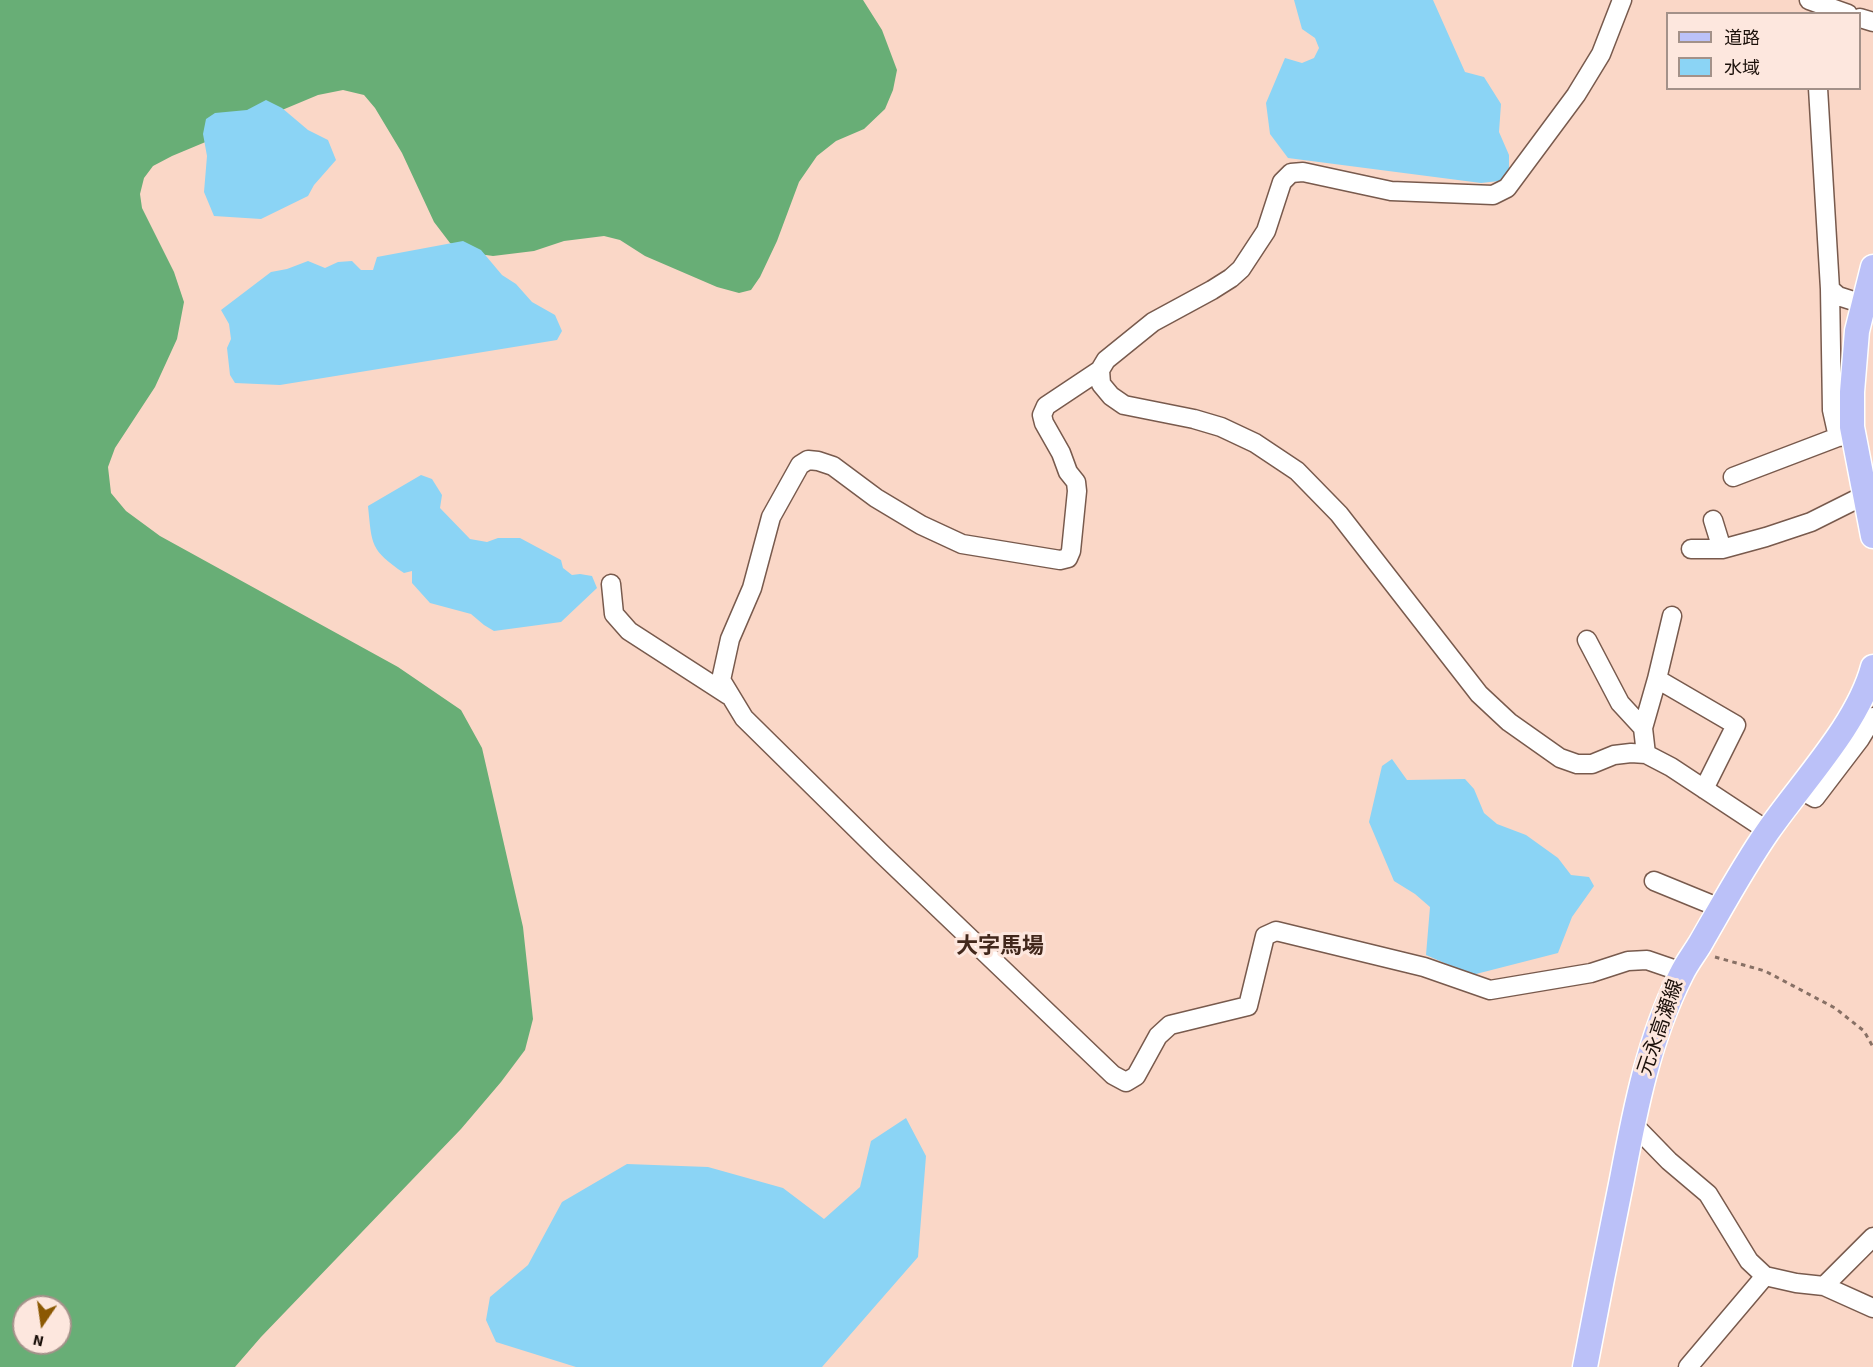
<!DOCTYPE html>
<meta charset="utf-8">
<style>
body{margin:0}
#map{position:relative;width:1873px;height:1367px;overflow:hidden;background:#fad7c7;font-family:"Source Sans 3","Noto Sans JP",sans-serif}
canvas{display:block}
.legend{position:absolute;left:1666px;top:12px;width:195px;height:78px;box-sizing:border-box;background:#fde7de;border:2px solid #a39189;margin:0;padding:8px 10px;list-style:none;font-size:18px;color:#1b100a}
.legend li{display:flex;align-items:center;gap:12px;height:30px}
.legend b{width:30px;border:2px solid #a39189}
.north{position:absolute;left:12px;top:1295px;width:60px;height:60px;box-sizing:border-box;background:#fde7de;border:2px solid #a39189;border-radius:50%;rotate:193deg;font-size:16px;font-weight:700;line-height:24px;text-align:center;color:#1b100a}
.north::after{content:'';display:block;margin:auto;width:21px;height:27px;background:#8b5802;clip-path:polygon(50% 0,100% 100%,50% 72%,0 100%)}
</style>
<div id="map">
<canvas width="1873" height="1367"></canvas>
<ul class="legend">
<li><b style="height:8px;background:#bbc1f8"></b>道路</li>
<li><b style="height:16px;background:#8bd4f5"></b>水域</li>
</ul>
<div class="north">N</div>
</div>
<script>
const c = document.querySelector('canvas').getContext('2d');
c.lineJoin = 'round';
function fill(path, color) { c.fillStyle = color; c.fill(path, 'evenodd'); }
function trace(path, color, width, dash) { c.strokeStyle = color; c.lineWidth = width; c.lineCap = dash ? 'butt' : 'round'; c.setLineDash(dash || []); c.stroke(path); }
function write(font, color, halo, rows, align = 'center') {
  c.font = font + ' "Source Sans 3","Noto Sans JP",sans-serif'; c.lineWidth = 6; c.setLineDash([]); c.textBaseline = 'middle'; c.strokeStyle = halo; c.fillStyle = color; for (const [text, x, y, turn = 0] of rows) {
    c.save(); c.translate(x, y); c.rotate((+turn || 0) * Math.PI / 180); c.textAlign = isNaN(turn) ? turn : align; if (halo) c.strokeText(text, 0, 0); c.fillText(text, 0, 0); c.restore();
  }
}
fill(new Path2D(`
 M0,0h863l19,30 15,40 -4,20 -8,19 -21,20 -28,12 -19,15 -18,26 -22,59 -17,36 -9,13 -12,3 -22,-6 -72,-31 -25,-16 -16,-4 -40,5 -30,10 -41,5 -21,-3 -22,-10 -16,-21 -32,-69 -27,-45 -11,-13 -21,-5 -25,5 -146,61 -19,10 -9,12 -4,16 2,14 32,64 10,30 -7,37 -22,48 -40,61 -7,19 3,26 15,18 34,25 238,131 63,43 21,38 41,179 10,92 -8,31 -24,32 -40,47 -200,208 -26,30h-235zM24,1307h36v36h-36z`), '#68ae76');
fill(new Path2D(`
 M1294,0h139l32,72 19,5 17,27 -2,28 10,23v19l-10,7 -18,2 -193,-25 -18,-24 -4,-31 19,-45 17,5 12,-5 5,-10 -4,-10 -13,-9z
 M266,100l16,8 26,22 20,10 8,20 -22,25 -6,11 -47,23 -47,-3 -10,-24 3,-36 -4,-22 3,-15 9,-6 32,-3z
 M463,241l18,9 21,25 14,9 16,18 23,13 7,16 -5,9 -277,45 -45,-2 -5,-8 -3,-27 4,-9 -2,-15 -8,-14 50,-38 16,-3 21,-8 17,7 13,-6 14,-1 9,9h12l4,-13z
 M421,475l11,4 10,16 -2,13 30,31 17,3 11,-4h22l41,22 2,8 9,7 8,-1 12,2 5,12 -36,34 -67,9 -10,-6 -13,-11 -41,-11 -18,-20v-12l-8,2c-34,-23 -32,-28 -36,-67z
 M1392,759l15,21 58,-1 9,10 10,24 13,11 29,11 32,23 13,17 18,2 5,9 -22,31 -14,36 -86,22 -46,-20 4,-48 -15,-13 -21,-13 -25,-59 13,-56z
 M906,1118l20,38 -8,101 -96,110h-246l-80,-25 -10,-22 4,-23 38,-32 34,-63 65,-38 81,3 75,21 41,31 36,-32 11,-46z`), '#8bd4f5');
const minor = new Path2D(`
 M1622,0l-21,54 -25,41 -69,93 -14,7 -102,-4 -88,-19 -12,1 -9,9 -16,49 -25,38 -10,9 -19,12 -59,32 -47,38 -6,10 -54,36 -4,9 2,8 17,30 7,19 8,10 1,9 -6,60 -3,7 -8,2 -98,-16 -41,-19 -45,-27 -43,-32 -15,-5 -10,-1 -8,5 -29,52 -19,71 -22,51 -9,41 23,38 137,135 232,222 13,7 10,-6 22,-40 12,-11 78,-19 17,-70 11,-5 148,36 66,23 101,-17 37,-12 19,-1 35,12
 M1809,0l39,14
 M1860,18l13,4
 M1818,88l12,201 8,7 25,8
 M1830,289l2,121 6,27 15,-2
 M1100,370l1,14 10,12 13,9 70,14 27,8 34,16 42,28 42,43 140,180 30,28 51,36 17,6h15l22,-9 17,-2 15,1 25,13 97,64
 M1733,477l105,-40
 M1713,520l9,29
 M1691,549h31l44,-12 45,-15 54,-27
 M611,584l3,30 15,17 99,64
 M1587,640l33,63 23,25
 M1657,679l15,-63
 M1646,754l-3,-26 14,-49 79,46 -32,64
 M1799,789l16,9 45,-59 13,-22
 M1654,881l66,27
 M1633,1124l36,37 39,33 41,67 16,15 31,7 28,3 49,22
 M1824,1286l49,-49
 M1688,1367l77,-91`);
const major = new Path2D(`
 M1873,267l-16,64 -5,61v35l21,109
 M1585,1367c12,-63 24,-125 37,-188 13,-69 27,-141 59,-204 5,-11 13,-21 19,-31 22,-38 43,-77 68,-113 34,-49 90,-107 105,-164`);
trace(minor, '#785a4d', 21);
trace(major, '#fff', 27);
trace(new Path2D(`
 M1715,957l50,14 70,37 29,23 9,16`), '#877065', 3, [4.5, 4.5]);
trace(minor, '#fff', 18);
trace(major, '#bbc1f8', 24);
write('20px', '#1b100a', '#fde7de', [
 ["元永高瀬線",1662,1028,-71]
]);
write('bold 22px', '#42281c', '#fde7de', [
 ["大字馬場",1000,948]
]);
</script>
